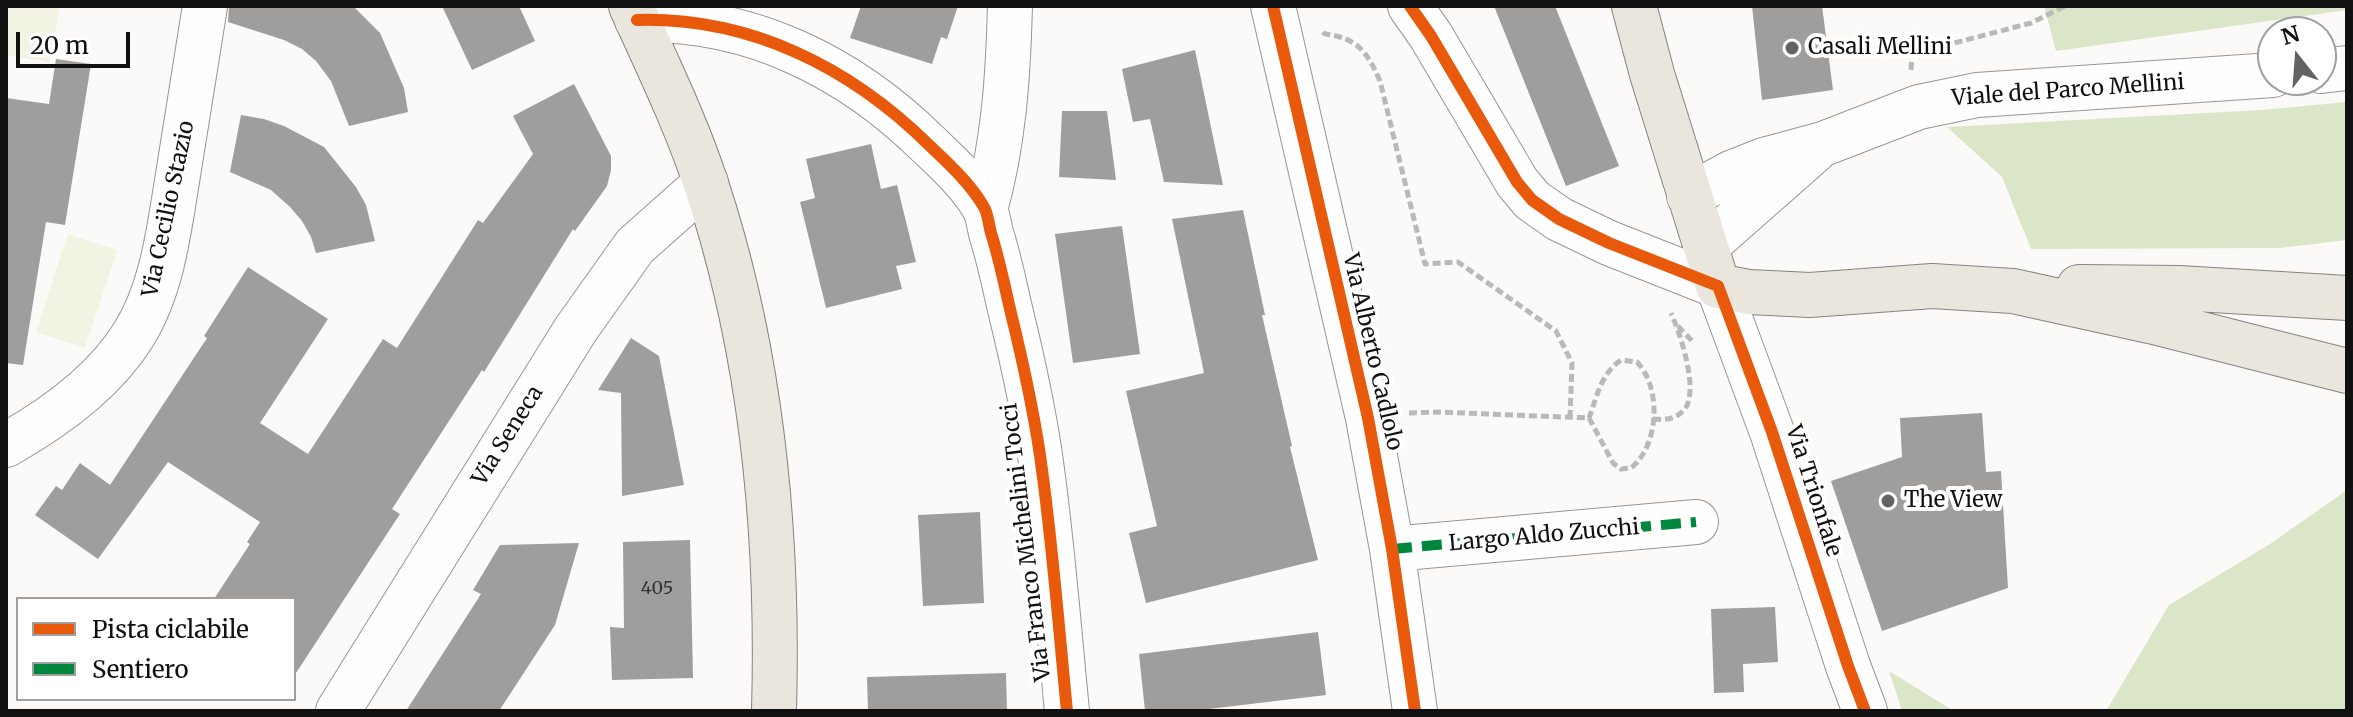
<!DOCTYPE html>
<style>
body{margin:0}
#map{position:relative;width:2353px;height:717px;overflow:hidden;background:#fcfaf8;font-family:Merriweather,serif}
canvas{display:block}
.frame{position:absolute;inset:0;border:8px solid #111;pointer-events:none}
.legend{position:absolute;left:16px;top:597px;width:280px;height:104px;box-sizing:border-box;background:#fff;border:2px solid #a0a0a0;margin:0;padding:10px 14px;list-style:none;font-size:24px;color:#111}
.legend li{display:flex;align-items:center;gap:16px;height:40px}
.legend b{width:40px;border:2px solid #a0a0a0}
.north{position:absolute;left:2257px;top:16px;width:80px;height:80px;box-sizing:border-box;background:#fff;border:2px solid #a0a0a0;border-radius:50%;rotate:343deg;font-size:22px;font-weight:700;line-height:32px;text-align:center;color:#111}
.north::after{content:'';display:block;margin:auto;width:28px;height:36px;background:#636362;clip-path:polygon(50% 0,100% 100%,50% 72%,0 100%)}
.scale{position:absolute;left:16px;top:32px;width:114px;height:36px;box-sizing:border-box;border:4px solid #111;border-top:0;padding-left:10px;font-size:24px;line-height:28px;white-space:nowrap;color:#111;-webkit-text-stroke:6px #fff;paint-order:stroke}
</style>
<div id="map">
<canvas width="2353" height="717"></canvas>
<div class="frame"></div>
<ul class="legend">
<li><b style="height:10px;background:#e8590c"></b>Pista ciclabile</li>
<li><b style="height:10px;background:#00873e"></b>Sentiero</li>
</ul>
<div class="north">N</div>
<div class="scale">20 m</div>
</div>
<script>
const c = document.querySelector('canvas').getContext('2d');
c.lineJoin = 'round';
function fill(path, color) { c.fillStyle = color; c.fill(path, 'evenodd'); }
function trace(path, color, width, dash) { c.strokeStyle = color; c.lineWidth = width; c.lineCap = dash ? 'butt' : 'round'; c.setLineDash(dash || []); c.stroke(path); }
function write(font, color, halo, rows, align = 'center') {
  c.font = font + ' Merriweather,serif'; c.lineWidth = 8; c.setLineDash([]); c.textBaseline = 'middle'; c.strokeStyle = halo; c.fillStyle = color; for (const [text, x, y, turn = 0] of rows) {
    c.save(); c.translate(x, y); c.rotate((+turn || 0) * Math.PI / 180); c.textAlign = isNaN(turn) ? turn : align; if (halo) c.strokeText(text, 0, 0); c.fillText(text, 0, 0); c.restore();
  }
}
fill(new Path2D(`
 M2044,6h303v4l-291,41z
 M2347,102v138l-67,8 -249,1 -29,-72 -55,-50 314,-17z
 M2347,490v221h-241l63,-106 101,-61z
 M1889,671l65,40h-52z`), '#dbe6c9');
fill(new Path2D(`
 M6,6h54l-10,56 -44,-7z
 M68,234l49,16 -32,98 -49,-16z`), '#f2f3e3');
fill(new Path2D(`
 M229,6h124l27,27 24,55 4,24 -59,14 -18,-45 -15,-20 -14,-12 -18,-9 -56,-18z
 M442,6h77l16,35 -63,29z
 M861,6h97l-11,33 -6,-2 -9,27 -82,-26z
 M1494,6h61l64,160 -53,20z
 M1752,6h70l11,84 -71,10z
 M1195,50l28,135 -59,-3 -14,-63 -17,3 -11,-53z
 M56,59l35,5 -26,161 -19,-3 -23,143 -17,-2v-265l43,6z
 M574,84l37,72v14l-4,16 -32,45 -2,-2 -89,143 -2,-2 -90,139 8,5 -106,162v-77h-80l36,-55 -3,-2 13,-20 -92,-60 -70,97 -63,-44 21,-29 6,4 18,-27 30,22 97,-147 -3,-2 44,-69 80,52 -68,104 48,31 75,-115 14,9 81,-128 5,3 50,-69 -20,-38z
 M1062,111h45l9,69 -57,-3z
 M241,115l23,4 20,7 40,21 32,40 10,18 9,36 -59,12 -5,-16 -9,-16 -12,-14 -19,-17 -41,-18z
 M871,144l10,45 16,-4 19,77 -20,4 6,23 -76,19 -26,-106 15,-4 -9,-39z
 M1243,210l22,105h-3l30,131 -2,1 28,113 -172,43 -17,-70 28,-7 -31,-135 78,-18 -32,-154z
 M1122,226l18,128 -67,9 -18,-129z
 M631,338l28,18 25,129 -62,11 -1,-103 -23,-3z
 M1982,413l4,59 15,-1 7,117 -126,43 -51,-150 71,-24 -2,-39z
 M980,512l4,91 -61,3 -5,-91z
 M690,540l3,138 -81,2 -2,-53 14,1 -1,-86z
 M579,543l-24,82 -56,86h-93l75,-117 -8,-4 27,-45z
 M1775,607l3,55 -35,2 1,28 -30,1 -3,-84z
 M1318,632l8,63 -134,16h-47l-6,-57z
 M1006,673l1,38h-139l-1,-34z`), '#a09e9c');
const minor = new Path2D(`
 M1273,6l95,412 24,131 23,162
 M1410,6l21,30 86,146 15,18 27,19 50,24 109,43 54,146 76,234 17,45
 M637,20c113,-3 213,47 292,125 20,19 43,40 56,64 3,7 4,16 6,24 8,25 13,50 19,76 13,53 25,106 32,161 11,80 17,161 25,241
 M2321,71l26,-3
 M1689,196l42,-23 33,-13 59,-16 96,-37 58,-12 296,-20
 M985,210c19,-68 23,-133 25,-204
 M1705,247l109,-96
 M6,445c48,-27 99,-64 128,-111 29,-47 35,-105 44,-159 9,-56 18,-112 27,-169
 M1392,549l304,-27
 M338,711l238,-382 59,-83 71,-63`);
const major = new Path2D(`
 M631,6c26,58 55,117 75,178 56,169 73,351 68,527
 M1634,6l18,68 66,212 31,6 61,3 122,-9 81,5 141,31 193,49
 M2079,287l100,1 168,10`);
trace(minor, '#979695', 46);
trace(major, '#848382', 46);
trace(new Path2D(`
 M1323,32l2,2c33,4 42,18 55,47l45,183 33,-2 98,69 16,32 -2,54
 M1911,70l1,-16 119,-31 34,-17
 M1678,326l15,16
 M1409,413l28,-1 152,6 24,45 8,6 10,-1c28,-22 31,-80 6,-106l-16,-2c-20,14 -24,36 -32,58
 M1653,419c11,1 21,1 30,-8 18,-17 -3,-78 -12,-98`), '#b9b9b8', 5, [8, 4]);
trace(minor, '#fffefe', 44);
trace(major, '#ebe6dd', 44);
trace(new Path2D(`
 M1392,549l304,-27`), '#00873e', 10, [20, 10]);
trace(new Path2D(`
 M1273,6l95,412 24,131 23,162
 M1410,6l21,30 86,146 15,18 27,19 50,24 109,43 54,146 76,234 17,45
 M637,20c113,-3 213,47 292,125 20,19 43,40 56,64 3,7 4,16 6,24 8,25 13,50 19,76 13,53 25,106 32,161 11,80 17,161 25,241`), '#e8590c', 12);
for (const [x, y, r, color] of [
 [1792,48,8,"#636362"],
 [1888,501,8,"#636362"]
]) { const dot = new Path2D(); dot.arc(x, y, r, 0, 2 * Math.PI); c.fillStyle = color; c.fill(dot); trace(dot, '#fff', 3); }
write('18px', '#353434', null, [
 ["405",657,589]
]);
write('22px', '#111', '#fff', [
 ["Casali Mellini",1808,48],
 ["The View",1904,501]
], 'left');
write('22px', '#111', '#fff', [
 ["Viale del Parco Mellini",2068,91,-4],
 ["Via Cecilio Stazio",169,209,-78],
 ["Via Alberto Cadlolo",1372,352,77],
 ["Via Seneca",508,436,-58],
 ["Via Trionfale",1813,491,72],
 ["Largo Aldo Zucchi",1544,536,-5],
 ["Via Franco Michelini Tocci",1027,542,-97]
]);
</script>
